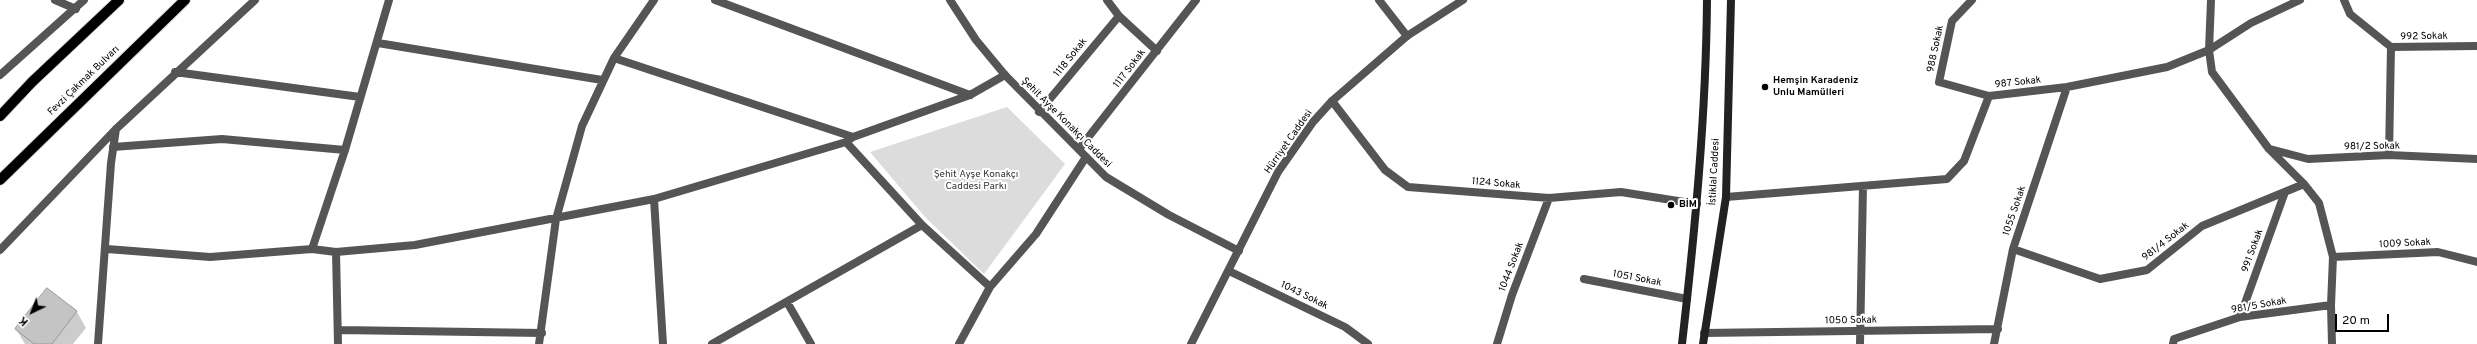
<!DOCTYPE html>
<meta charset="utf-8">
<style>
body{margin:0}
#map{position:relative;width:2477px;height:344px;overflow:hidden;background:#fff;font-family:Overpass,sans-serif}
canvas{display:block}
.north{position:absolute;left:12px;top:292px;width:40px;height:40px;-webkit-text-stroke:3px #fff;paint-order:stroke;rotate:223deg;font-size:11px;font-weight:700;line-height:16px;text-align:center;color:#000}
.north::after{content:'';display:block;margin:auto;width:14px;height:18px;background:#000;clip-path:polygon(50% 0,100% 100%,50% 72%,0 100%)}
.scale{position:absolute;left:2335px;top:314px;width:54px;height:18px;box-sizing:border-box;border:2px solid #000;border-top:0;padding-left:5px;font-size:12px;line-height:14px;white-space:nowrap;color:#000;-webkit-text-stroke:3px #fff;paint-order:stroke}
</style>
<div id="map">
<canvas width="2477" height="344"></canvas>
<div class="north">K</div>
<div class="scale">20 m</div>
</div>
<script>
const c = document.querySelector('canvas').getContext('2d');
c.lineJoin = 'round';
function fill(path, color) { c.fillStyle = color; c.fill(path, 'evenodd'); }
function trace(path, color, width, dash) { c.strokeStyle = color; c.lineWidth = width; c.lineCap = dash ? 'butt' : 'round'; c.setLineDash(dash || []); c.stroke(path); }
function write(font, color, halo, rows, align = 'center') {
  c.font = font + ' Overpass,sans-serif'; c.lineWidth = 4; c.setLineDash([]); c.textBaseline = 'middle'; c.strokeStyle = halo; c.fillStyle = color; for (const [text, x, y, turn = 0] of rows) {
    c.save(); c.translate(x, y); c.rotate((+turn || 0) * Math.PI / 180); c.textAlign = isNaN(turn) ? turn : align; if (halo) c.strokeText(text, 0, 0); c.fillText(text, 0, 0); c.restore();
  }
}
fill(new Path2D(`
 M1007,107l58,57 -81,110 -59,-57 -55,-65z`), '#dcdcdc');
fill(new Path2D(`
 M47,289l30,23 9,16 -13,16h-48l-9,-15z`), '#0003');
const building = new Path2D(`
 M47,288l30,23 -25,33h-18l-19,-15z`);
fill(building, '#c4c4c4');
trace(building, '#999', 1);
const primary = new Path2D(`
 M0,116l32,-34 87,-82
 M0,180l185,-180`);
trace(primary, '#dbdbdb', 12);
trace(new Path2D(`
 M55,0l21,9
 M715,0l255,95
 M1107,0l12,16 38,35
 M1379,0l28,36
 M1972,0l-20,21 -13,61 50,14
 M2211,0l-2,50 3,22 57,77 35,35 15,19 14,54 -2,48 1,39
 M2344,0l6,14 41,33 86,-1
 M378,43l224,37
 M614,58l239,79
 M175,72l185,25
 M0,75l84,-75
 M1332,101l53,69 23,17 141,11 72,-6 76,12
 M1039,112l80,-96
 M846,142l76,83 68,62
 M113,147l109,-8 123,11
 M1079,149l117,-149
 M2270,149l38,10 81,-4 88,4
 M2389,155l2,-108
 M1726,197l221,-18 17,-18 25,-65 78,-9 100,-20 42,-17 42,-27 49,-23
 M654,199l9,145
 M107,249l103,8 102,-8 24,3 79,-7 239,-46 192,-57 7,-5 117,-42 35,-20
 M312,249l33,-99 44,-150
 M2013,249l87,30 47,-9 55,-44 102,-42
 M0,250l116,-121 139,-129
 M336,252l2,92
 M2333,257l105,-5 39,10
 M1229,271l116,56 23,17
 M1584,279l103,20
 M787,302l24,42
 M2240,317l45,-125
 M339,330l203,3
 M1704,333l294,-4
 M98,344l13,-181 5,-34
 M539,344l17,-125 26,-93 32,-68 40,-58
 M712,344l210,-119
 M959,344l31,-57 46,-53 50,-77
 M1497,344l15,-49 37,-97
 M1860,344l3,-158
 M1994,344l19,-95 54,-162
 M2173,344l1,-5 66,-22 91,-12`), '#555', 8);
trace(new Path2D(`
 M950,0l26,40 29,35 101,102 63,38 70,36
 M1191,344l87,-172 35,-50 19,-21 75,-65 56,-36`), '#555', 8);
trace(new Path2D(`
 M1682,344c13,-114 24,-229 25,-344
 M1703,344l23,-147 5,-197`), '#222', 8);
trace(primary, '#000', 10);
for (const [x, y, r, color] of [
 [1765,87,4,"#000"],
 [1671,205,4,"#000"]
]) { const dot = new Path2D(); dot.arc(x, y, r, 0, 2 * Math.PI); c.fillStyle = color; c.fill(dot); trace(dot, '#fff', 1.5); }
write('10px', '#000', '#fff', [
 ["992 Sokak",2424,37,-1],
 ["988 Sokak",1936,49,-78],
 ["1118 Sokak",1071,58,-51],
 ["1117 Sokak",1130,69,-52],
 ["Fevzi Çakmak Bulvarı",84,81,-44],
 ["987 Sokak",2018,83,-6],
 ["Şehit Ayşe Konakçı Caddesi",1066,123,45],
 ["Hürriyet Caddesi",1289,142,-55],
 ["981/2 Sokak",2372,147,-1],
 ["İstiklal Caddesi",1715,172,-87],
 ["1124 Sokak",1496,184,5],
 ["1055 Sokak",2015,211,-71],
 ["981/4 Sokak",2166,242,-38],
 ["1009 Sokak",2405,244,-3],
 ["991 Sokak",2253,251,-70],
 ["1044 Sokak",1512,267,-69],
 ["1051 Sokak",1637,279,11],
 ["1043 Sokak",1304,296,26],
 ["981/5 Sokak",2259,306,-10],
 ["1050 Sokak",1851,321,-1]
]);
write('bold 10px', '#000', '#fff', [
 ["Hemşin Karadeniz",1773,81],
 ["Unlu Mamülleri",1773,93],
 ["BİM",1679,205]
], 'left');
write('10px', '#333', '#fff', [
 ["Şehit Ayşe Konakçı",976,175],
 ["Caddesi Parkı",976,187]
]);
</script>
